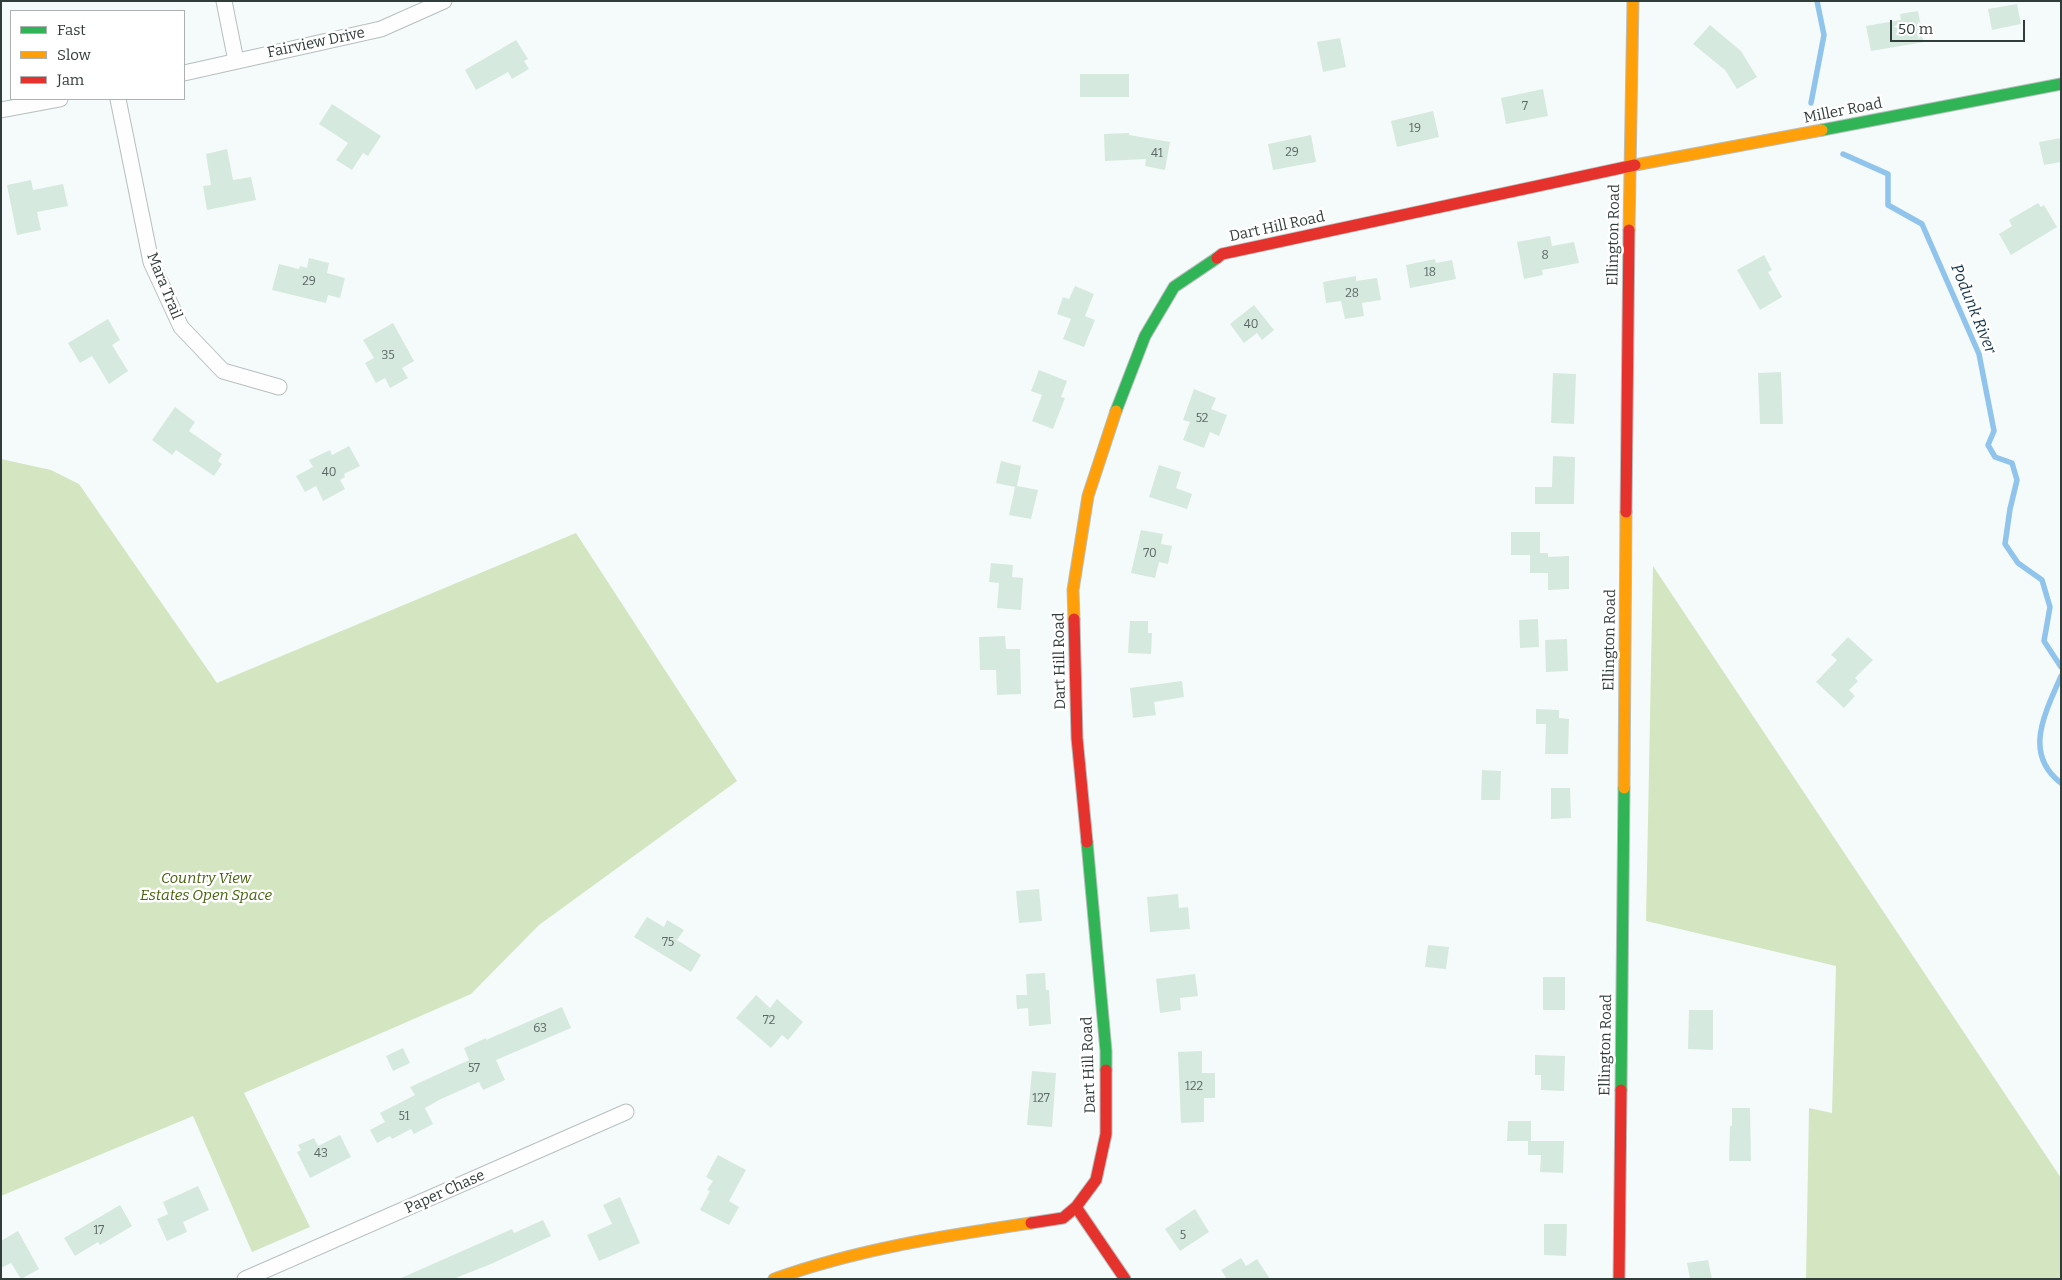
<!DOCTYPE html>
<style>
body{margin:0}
#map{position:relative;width:2062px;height:1280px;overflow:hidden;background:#f5fbfa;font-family:Bitter,serif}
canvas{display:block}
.frame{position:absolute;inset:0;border:2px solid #313d3b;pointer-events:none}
.legend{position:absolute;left:10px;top:10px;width:175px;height:90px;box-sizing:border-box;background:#fff;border:1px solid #adb1b1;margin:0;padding:6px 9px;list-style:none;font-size:15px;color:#313d3b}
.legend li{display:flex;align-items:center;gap:10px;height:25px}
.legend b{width:25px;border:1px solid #adb1b1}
.scale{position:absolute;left:1890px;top:20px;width:135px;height:22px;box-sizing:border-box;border:2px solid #313d3b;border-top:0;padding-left:6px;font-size:15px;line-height:18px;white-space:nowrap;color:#313d3b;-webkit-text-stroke:4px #fff;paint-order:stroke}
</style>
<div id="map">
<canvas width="2062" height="1280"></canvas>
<div class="frame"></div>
<ul class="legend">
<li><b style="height:6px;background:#30b455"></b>Fast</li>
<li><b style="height:6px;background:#ff9f0a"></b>Slow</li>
<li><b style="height:6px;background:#e5322d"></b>Jam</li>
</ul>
<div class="scale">50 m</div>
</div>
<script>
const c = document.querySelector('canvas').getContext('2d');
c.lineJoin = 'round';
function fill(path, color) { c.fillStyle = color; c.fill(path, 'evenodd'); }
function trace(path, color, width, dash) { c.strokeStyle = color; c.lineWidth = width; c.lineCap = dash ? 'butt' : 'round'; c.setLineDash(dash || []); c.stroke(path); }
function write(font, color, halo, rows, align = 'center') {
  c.font = font + ' Bitter,serif'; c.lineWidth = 5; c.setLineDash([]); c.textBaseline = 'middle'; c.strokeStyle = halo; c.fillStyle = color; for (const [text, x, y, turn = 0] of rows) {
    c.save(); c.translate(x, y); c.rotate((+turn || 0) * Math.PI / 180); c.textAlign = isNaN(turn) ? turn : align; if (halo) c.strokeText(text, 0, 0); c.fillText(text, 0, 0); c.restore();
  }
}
fill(new Path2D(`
 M1,459l50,11 28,14 138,199 359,-150 161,248 -198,144 -68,69 -227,99 66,134 -58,25 -59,-136 -192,80z
 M1653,566l408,612v101h-255l3,-171 23,5 4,-147 -190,-45z`), '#d3e6c1');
trace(new Path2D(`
 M1811,103l13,-68 -7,-34
 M1843,154l45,20v31l34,19 57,130 15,77 -6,14 7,12 17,6 5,17 -7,29 -5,35 13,19 24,17 8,27 -6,34 17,26
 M2061,676c-15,36 -39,77 0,107`), '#90c4ed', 5.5);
fill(new Path2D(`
 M2017,4l4,20 -29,6 -4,-21z
 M1918,11l6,31 -53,9 -5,-25 35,-6 -1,-6z
 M1710,25l31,26 16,26 -20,12 -12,-19 -32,-26z
 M1340,38l6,29 -23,5 -6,-30z
 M516,40l12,19 -4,2 5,8 -17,10 -4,-7 -32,18 -11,-20z
 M1080,74h49v23h-49z
 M1543,89l5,27 -42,8 -5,-26z
 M332,104l49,32 -13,20 -5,-3 -11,17 -16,-10 12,-17 -29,-19z
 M1433,111l6,26 -42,10 -6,-26z
 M1129,133v2l41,7 -5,28 -20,-4 1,-7 -41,2 -1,-27z
 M1311,135l5,27 -43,8 -5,-26z
 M2061,138v24l-17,3 -5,-23z
 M227,149l6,31 18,-3 5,23 -49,10 -4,-24 8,-1 -5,-31z
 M31,180l2,10 30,-6 5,22 -31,6 4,18 -24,5 -10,-50z
 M2038,203l3,4 3,-2 13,22 -46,28 -12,-21 13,-8 -3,-6z
 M1550,236l2,10 22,-4 5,21 -37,7 1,5 -19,4 -7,-37z
 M1764,255l8,15 -4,2 14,25 -22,13 -23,-40z
 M309,258l20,5 -2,10 18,5 -5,20 -12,-3 -2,8 -54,-13 7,-26 20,5 1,-3 7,2z
 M1435,259l1,4 16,-3 4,19 -46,9 -4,-23z
 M1356,276v5l21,-3 4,22 -19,3 2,13 -19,3 -4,-18 -15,2 -3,-21z
 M1075,286l19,8 -9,22 10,4 -11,27 -21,-8 8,-20 -14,-5 6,-17 6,2z
 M1254,305l20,25 -12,10 -5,-7 -13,10 -14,-19z
 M108,319l12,21 -8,5 16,26 -19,13 -17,-28 -12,7 -12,-20z
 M393,323l21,38 -12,7 6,10 -18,10 -5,-10 -9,5 -11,-20 9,-5 -11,-18z
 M1039,370l28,11 -6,16 4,1 -12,31 -21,-8 10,-26 -11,-4z
 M1781,372l2,52h-23l-2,-51z
 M1553,373l23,1 -2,50 -23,-1z
 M1194,389l22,9 -5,11 16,6 -8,21 -9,-4 -6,16 -21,-8 7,-18 -7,-2z
 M175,407l20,15 -6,9 33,23 -4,7 4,3 -8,12 -38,-26 -4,5 -20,-15z
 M349,446l11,20 -16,8 1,3 -5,3 5,9 -22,12 -7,-15 -11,6 -9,-16 17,-9 -4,-7 21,-10 2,5z
 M1553,456l22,1 -1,47h-39v-17h17z
 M1001,461l20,5 -4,20 21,4 -7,29 -22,-4 6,-28 -19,-4z
 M1159,465l22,7 -5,16 16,6 -5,15 -38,-12z
 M1141,530l22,4 -2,10 11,2 -4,18 -9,-2 -4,16 -24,-5z
 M1511,532h29v21h8v4l21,-1v33l-21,1v-17h-18v-18h-19z
 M991,563l22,2 -1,12 11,1 -2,32 -24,-2 2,-25 -10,-1z
 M1538,619l1,28 -19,1 -1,-28z
 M1130,621h18v12h4l-1,21 -23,-1z
 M1005,636l1,13h14l1,45 -24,1 -1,-25h-16l-1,-33z
 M1848,637l25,23 -18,18 3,3 -9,9 6,6 -11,12 -28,-26 21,-22 -6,-5z
 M1567,639l1,32 -22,1 -1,-32z
 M1182,681l2,16 -30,5 2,13 -23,3 -3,-30z
 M1536,709l23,1v8l10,1 -1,35h-23l1,-30h-10z
 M1482,770l19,1 -1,29h-19z
 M1551,788h19l1,30 -20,1z
 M1039,889l3,32 -23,2 -3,-32z
 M1178,894l1,14 9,-1 2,22 -40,3 -3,-35z
 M647,917l17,10 3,-7 17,10 -7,10 24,15 -10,17 -57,-35z
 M1428,945l21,2 -3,22 -21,-2z
 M1045,973l1,17h3l2,34 -22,2 -1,-18 -11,1 -1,-14h11l-1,-21z
 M1195,974l3,22 -18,2 1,12 -21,3 -4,-34z
 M1543,977h22v33h-22z
 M756,995l14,13 7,-9 26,23 -15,18 -6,-5 -11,13 -35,-30z
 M562,1007l9,21 -75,32 9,20 -22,10 -4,-8 -40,18 -14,8 8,16 -19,10 -3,-5 -19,10 -2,-3 -13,7 -7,-13 15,-8 -5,-9 35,-18 -5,-8 59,-27 -5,-12 22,-10v2z
 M1689,1010h24v40l-25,-1z
 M403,1048l7,15 -17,8 -7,-15z
 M1202,1051v22h13v25h-11v24l-23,1 -3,-71z
 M1535,1055l30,1 -1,35 -23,-1v-15h-6z
 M1032,1071l24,2 -4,54 -25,-2z
 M1732,1108h18l1,53h-22l1,-35h2z
 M1508,1121h23v20h33l-1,32 -23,-1 1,-17h-13v-14h-21z
 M340,1135l11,22 -41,21 -13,-26 4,-2 -3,-5 16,-7 4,8z
 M718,1155l28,15 -17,31 10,6 -10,18 -29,-15 10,-19 -3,-1 6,-9 -7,-4z
 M198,1186l11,24 -26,12 4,10 -20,9 -10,-22 11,-5 -5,-12z
 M620,1197l20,46 -41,18 -12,-26 25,-11 -9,-19z
 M120,1205l12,21 -32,19 -2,-3 -23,14 -11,-18z
 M1195,1209l14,23 -29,19 -15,-22z
 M543,1220l8,16 -60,28 -38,15h-54l113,-50 2,4z
 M1544,1224h23l-1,32 -22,-1z
 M18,1231l21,38 -18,10 -10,-16 -10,5v-27z
 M1241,1258l5,8 11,-7 13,20h-43l-6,-9z
 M1708,1260l4,19h-22l-3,-16z`), '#d6e9de');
const street = new Path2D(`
 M224,1l12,60
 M184,73l197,-44 63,-28
 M118,99l33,163 30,65 42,44 56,16
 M1,110l59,-11
 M245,1279l381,-167`);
const fast = new Path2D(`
 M1822,130l239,-46
 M1116,411l29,-75 29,-49 43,-29
 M1087,842l19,209v19
 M1621,1090l3,-302`);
const slow = new Path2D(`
 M1635,165l187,-35
 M1629,230l4,-229
 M1074,619l-1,-29 15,-94 28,-85
 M1624,788l2,-276
 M774,1279c84,-30 169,-43 257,-56`);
const jam = new Path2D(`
 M1217,258l5,-4 413,-89
 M1626,512l3,-282
 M1074,619l3,119 10,104
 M1076,1207l49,72
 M1031,1223l32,-5 13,-11 20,-27 10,-46v-64
 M1619,1279l2,-189`);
trace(street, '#b7bfbe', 17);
trace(fast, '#b7bfbe', 13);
trace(slow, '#b7bfbe', 13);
trace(jam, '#b7bfbe', 13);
trace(street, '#fefefe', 15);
trace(fast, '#30b455', 11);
trace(slow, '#ff9f0a', 11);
trace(jam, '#e5322d', 11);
write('12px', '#5a6864', null, [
 ["7",1525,107],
 ["19",1415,129],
 ["29",1292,153],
 ["41",1157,154],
 ["8",1545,256],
 ["18",1430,273],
 ["29",309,282],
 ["28",1352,294],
 ["40",1251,325],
 ["35",388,356],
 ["52",1202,419],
 ["40",329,473],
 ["70",1150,554],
 ["75",668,943],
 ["72",769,1021],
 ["63",540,1029],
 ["57",474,1069],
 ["122",1194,1087],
 ["127",1041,1099],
 ["51",404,1117],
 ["43",321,1154],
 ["17",99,1231],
 ["5",1183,1236]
]);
write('15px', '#313d3b', '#fff', [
 ["Fairview Drive",316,43,-12],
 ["Miller Road",1843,111,-11],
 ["Dart Hill Road",1277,227,-12],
 ["Ellington Road",1614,235,-89],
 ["Mara Trail",164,286,68],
 ["Ellington Road",1610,640,-89],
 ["Dart Hill Road",1060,661,-91],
 ["Ellington Road",1606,1045,-89],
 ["Dart Hill Road",1089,1065,-92],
 ["Paper Chase",445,1192,-24]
]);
write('italic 15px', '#45630c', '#fff', [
 ["Country View",206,879],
 ["Estates Open Space",206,896]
]);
write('italic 16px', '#13324a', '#fff', [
 ["Podunk River",1973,309,68]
]);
</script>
